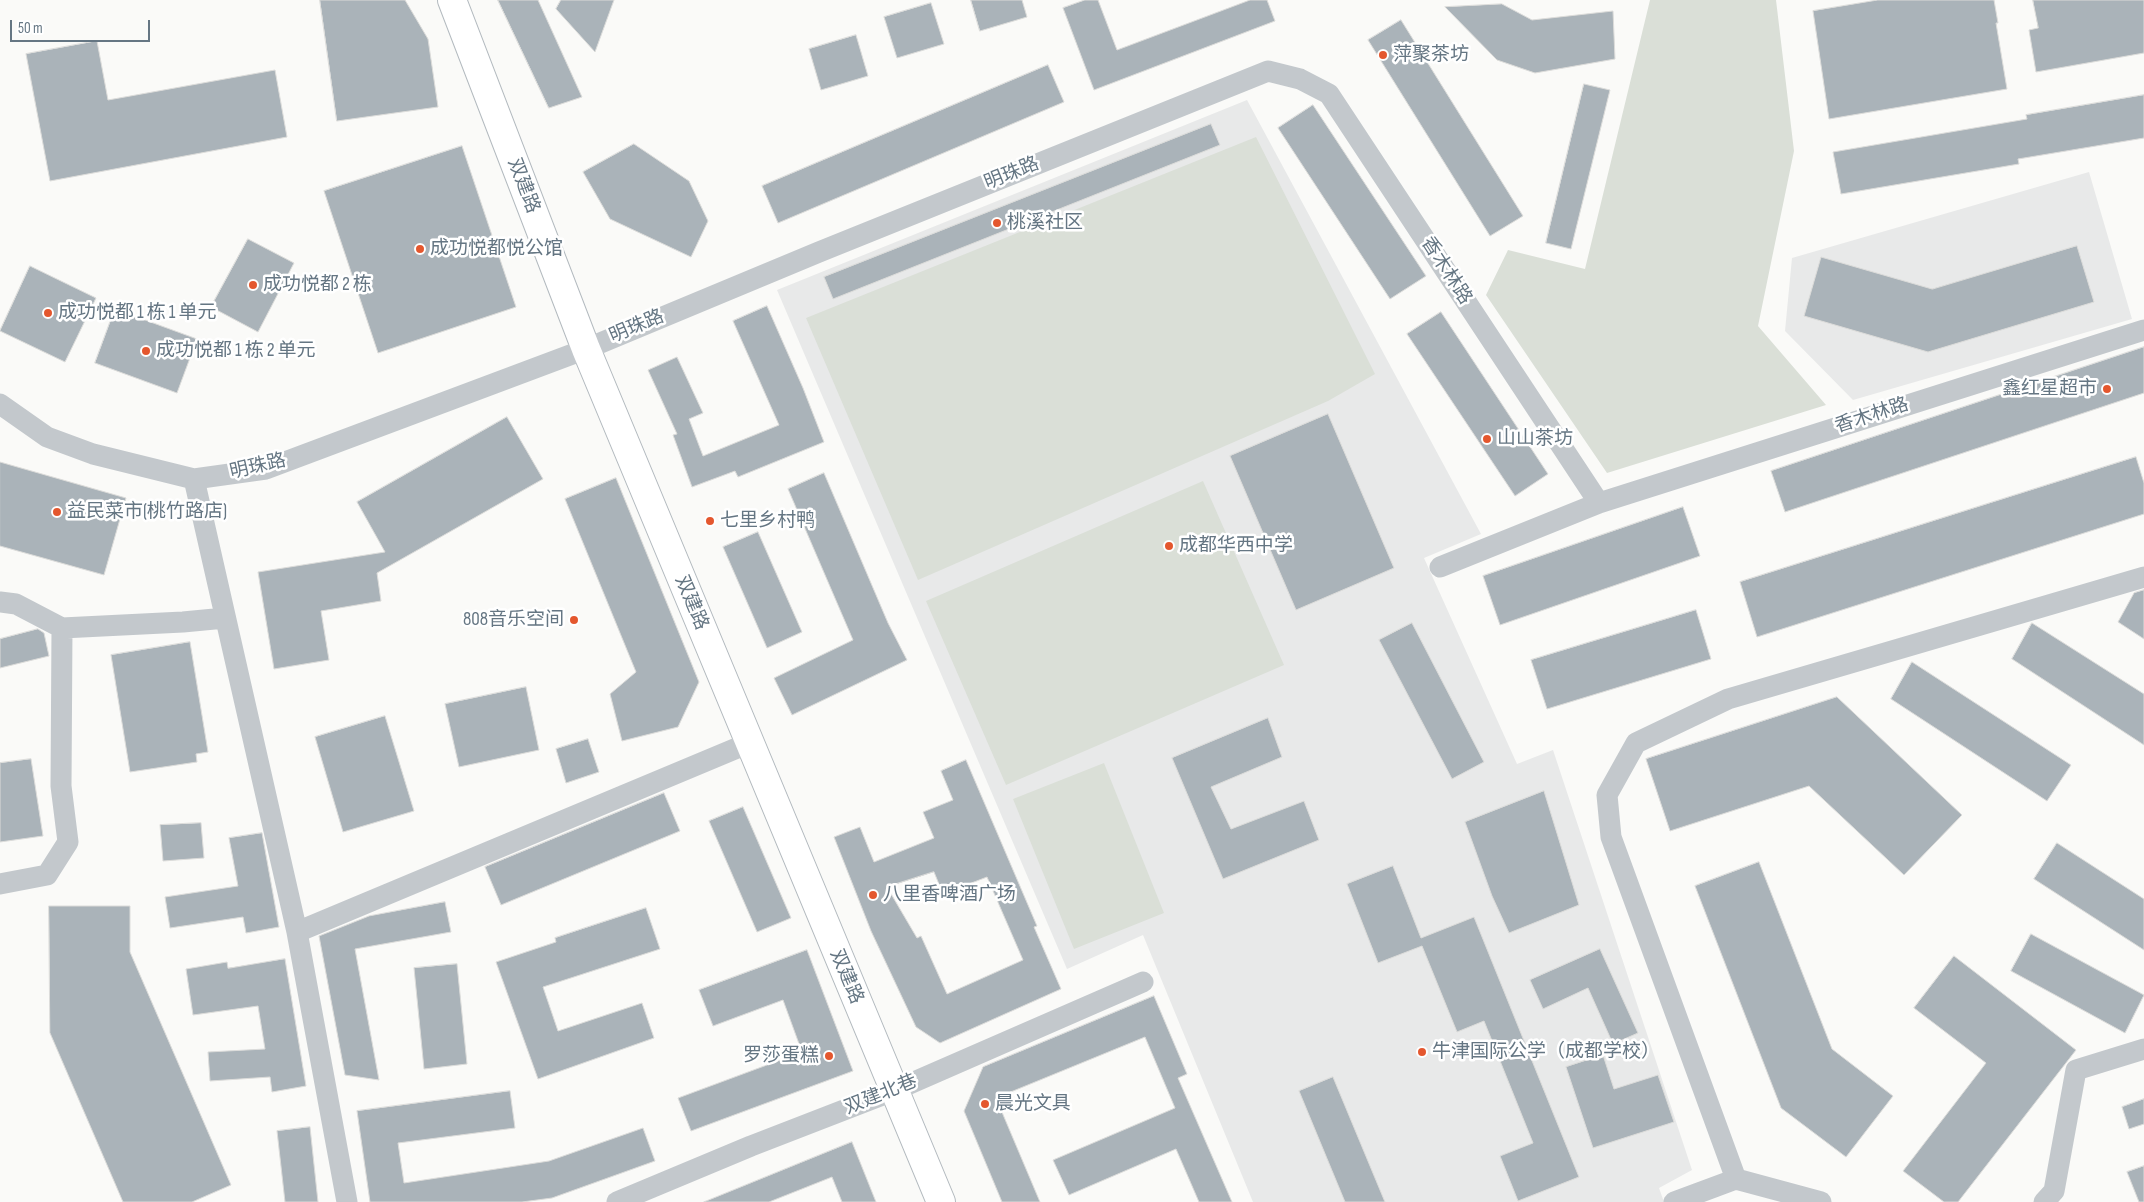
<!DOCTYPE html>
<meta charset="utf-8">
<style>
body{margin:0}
#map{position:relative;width:2144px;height:1202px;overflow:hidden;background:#fafaf8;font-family:"Sofia Sans Condensed",sans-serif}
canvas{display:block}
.scale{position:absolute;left:10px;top:20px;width:140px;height:22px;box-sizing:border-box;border:2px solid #657683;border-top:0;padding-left:6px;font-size:15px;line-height:18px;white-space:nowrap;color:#657683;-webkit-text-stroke:4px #fff;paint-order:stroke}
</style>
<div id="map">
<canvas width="2144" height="1202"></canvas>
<div class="scale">50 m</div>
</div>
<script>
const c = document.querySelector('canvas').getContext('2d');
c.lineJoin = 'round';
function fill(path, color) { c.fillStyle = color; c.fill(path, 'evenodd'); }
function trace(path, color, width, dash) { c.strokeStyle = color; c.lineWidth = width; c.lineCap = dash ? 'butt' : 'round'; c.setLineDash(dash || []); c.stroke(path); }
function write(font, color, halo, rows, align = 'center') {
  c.font = font + ' "Sofia Sans Condensed","Noto Sans SC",sans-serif'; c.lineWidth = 5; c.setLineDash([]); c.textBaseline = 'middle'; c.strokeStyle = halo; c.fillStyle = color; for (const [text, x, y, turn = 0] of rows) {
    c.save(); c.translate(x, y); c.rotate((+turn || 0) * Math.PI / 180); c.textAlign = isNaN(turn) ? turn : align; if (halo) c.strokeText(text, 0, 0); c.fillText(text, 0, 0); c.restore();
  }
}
fill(new Path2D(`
 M1247,100l234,434 -57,24 93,206 36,-14 139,420 -33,18 5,14h-411l-110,-267 -76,34 -290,-679z
 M2089,172l43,147 -279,81 -68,-69 7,-73z`), '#e8e9e9');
fill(new Path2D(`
 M1650,0h126l18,151 -36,175 68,79 -219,68 -121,-178 22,-45 77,19z
 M1256,137l119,237 -47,27 -410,179 -112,-262z
 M1203,481l81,184 -278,120 -80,-184z
 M1104,763l60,150 -90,36 -61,-150z`), '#dadfd7');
const building = new Path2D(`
 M320,0h85l23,39 10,68 -101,14z
 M498,0h40l44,97 -33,11z
 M561,0h53l-19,52 -39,-43z
 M971,0h51l5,17 -47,14z
 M1085,0h13l19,50 133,-50h17l8,21 -181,69 -31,-82z
 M1878,0h116l4,23h-2l11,66 -178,30 -16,-108z
 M2033,0h111v53l-108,19 -7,-42 9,-2z
 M931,3l13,41 -47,14 -13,-41z
 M1502,4l30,16 81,-9 2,48 -80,14 -38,-13 -52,-53z
 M1401,20l122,196 -33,20 -122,-196z
 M856,35l12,41 -47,14 -12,-41z
 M97,41l11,59 167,-30 12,67 -237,44 -24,-127z
 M1048,65l16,37 -286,121 -16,-37z
 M1584,84l26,6 -39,159 -25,-6z
 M2144,95v43l-126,21 1,5 -178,30 -8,-42 194,-33 -1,-4z
 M1313,105l113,171 -36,23 -112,-171z
 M1211,124l9,21 -387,154 -9,-22z
 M634,144l55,37 19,40 -17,36 -81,-38 -27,-47z
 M462,146l54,161 -138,46 -54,-162z
 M248,239l46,24 -36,69 -47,-25z
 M2077,246l17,56 -166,50 -124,-36 17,-59 111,32z
 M30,266l66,32 -31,64 -65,-31z
 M767,306l36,82 21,54 -86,35 -3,-6 -43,16 -19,-52 4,-1 -29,-64 29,-13 26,56 -14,6 14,37 76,-31 -46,-104z
 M115,309l82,30 -20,54 -82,-30z
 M1441,312l107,162 -33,22 -108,-162z
 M2144,347v46l-359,119 -14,-41z
 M1328,414l66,154 -98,42 -66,-154z
 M507,417l36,62 -166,94 4,28 -60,10 8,49 -55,9 -16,-97 127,-20 -28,-50z
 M2136,457l8,26v31l-387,123 -17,-55z
 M0,462l126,36 -22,77 -104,-29z
 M824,473l64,150 19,37 -115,55 -18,-37 79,-38 -65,-151z
 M616,478l83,204 -21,45 -56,14 -12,-47 26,-22 -71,-173z
 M1683,507l17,49 -200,69 -17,-49z
 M758,532l44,100 -35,16 -44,-101z
 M2144,590v49l-26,-17 16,-29z
 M1696,610l15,49 -164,50 -16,-49z
 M1412,623l72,139 -32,17 -73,-139z
 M2032,623l112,71v51l-132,-86z
 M38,629l6,4 5,23 -49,12v-29z
 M190,642l18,110 -12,2 1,8 -67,10 -19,-117z
 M1912,662l159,103 -24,36 -156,-102z
 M526,687l13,63 -80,17 -14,-63z
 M1837,697l125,118 -58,60 -95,-89 -139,45 -24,-72z
 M385,716l29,95 -71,21 -28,-95z
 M1268,718l14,39 -71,30 20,42 73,-28 15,39 -96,39 -51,-121z
 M588,739l11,33 -33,11 -10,-34z
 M31,759l12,77 -43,6v-79z
 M966,760l71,166 -3,1 27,62 -121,54 -24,-16 -45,-96 -37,-94 26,-10 14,35 60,-24 -11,-26 30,-12 -12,-29zM934,872l9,22 44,-17 36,83 -76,34 -26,-58 -4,2 -30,-51z
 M1544,791l35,114 -70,28 -17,-37 -27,-74z
 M664,793l16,38 -179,74 -16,-38z
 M743,807l48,111 -34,14 -48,-111z
 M201,823l3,35 -41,3 -3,-36z
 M262,833l17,94 -33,6 -3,-16 -73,11 -5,-31 73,-11 -9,-48z
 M2057,843l87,56v51l-110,-71z
 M1759,862l73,187 61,47 -47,61 -65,-49 -86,-222z
 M1393,866l28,72 53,-21 105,260 -61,24 -18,-45 33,-13 -49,-122 -27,11 -35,-86 -44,17 -31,-79z
 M445,902l6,30 -96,17 24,131 -34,-5 -26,-139 50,-20z
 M49,906h81v46l101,233 -39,17h-69l-73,-169z
 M646,908l14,41 -117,38 15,44 84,-28 12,35 -116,41 -42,-117 60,-20 -1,-4z
 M2031,934l113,61 -19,38 -114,-62z
 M1600,949l38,84 -25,11 -25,-56 -45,21 -13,-29z
 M807,950l46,121 -162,60 -13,-33 124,-46 -19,-52 -70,26 -14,-36z
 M1954,956l122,94 -118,152h-14l-41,-31 83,-108 -72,-55z
 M285,959l21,127 -34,6 -2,-15 -60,4 -2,-29 57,-3 -7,-43 -65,9 -7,-46 41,-7 1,6z
 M457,964l10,100 -43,5 -10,-101z
 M1154,996l33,78 -9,4 54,124h-33l-23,-53 -107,46 -16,-35 122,-52 -30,-71 -149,61 44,104h-38l-38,-91 19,-44z
 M1603,1055l11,34 44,-14 16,47 -81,26 -27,-81z
 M1333,1077l52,125h-40l-46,-111z
 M510,1091l5,37 -117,15 6,40 145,-22 94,-33 12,33 -103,37 -30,4h-152l-13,-91z
 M2144,1099v25l-15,5 -7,-22z
 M310,1127l8,75h-33l-8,-71z
 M852,1142l24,60h-34l-10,-25 -63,25h-65z
 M2144,1166v36h-5l-12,-30z`);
fill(building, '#aab3b9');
trace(building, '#dcdcda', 1);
const secondary = new Path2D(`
 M452,0l134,349 355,853`);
trace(secondary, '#b3babf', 30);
trace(new Path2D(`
 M0,404l47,33 46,17 101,25 72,-10 320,-120 233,-97 449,-181 32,8 29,15 270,409
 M194,479l103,453 50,270
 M1440,567l159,-64 545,-173
 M0,602l16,2 46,24 -1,158 7,56 -21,33 -47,9
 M62,628l121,-6 42,-4
 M297,932l452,-189
 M617,1202l134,-56 142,-55 250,-109
 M1674,1202l62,-23
 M1821,1202l-85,-23 -125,-342 -4,-42 29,-52 92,-44 416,-122
 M2044,1202l10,-11 22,-121 68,-21`), '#c3c8cc', 21);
trace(secondary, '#fff', 28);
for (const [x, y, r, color] of [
 [1383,55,5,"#e4572e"],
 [997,223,5,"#e4572e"],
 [420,249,5,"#e4572e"],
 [253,285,5,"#e4572e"],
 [48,313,5,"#e4572e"],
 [146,351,5,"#e4572e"],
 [2107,389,5,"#e4572e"],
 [1487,439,5,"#e4572e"],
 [57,512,5,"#e4572e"],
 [710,521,5,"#e4572e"],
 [1169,546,5,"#e4572e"],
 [574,620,5,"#e4572e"],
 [873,895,5,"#e4572e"],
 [1422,1052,5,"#e4572e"],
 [829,1056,5,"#e4572e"],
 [985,1104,5,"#e4572e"]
]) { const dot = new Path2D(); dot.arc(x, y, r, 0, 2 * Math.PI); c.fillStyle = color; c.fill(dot); trace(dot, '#fff', 2); }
write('19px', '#657683', '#fff', [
 ["萍聚茶坊",1393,55],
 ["桃溪社区",1007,223],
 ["成功悦都悦公馆",430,249],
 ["成功悦都 2 栋",263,285],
 ["成功悦都 1 栋 1 单元",58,313],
 ["成功悦都 1 栋 2 单元",156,351],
 ["鑫红星超市",2097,389,"right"],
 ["山山茶坊",1497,439],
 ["益民菜市(桃竹路店)",67,512],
 ["七里乡村鸭",720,521],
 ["成都华西中学",1179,546],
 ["808音乐空间",564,620,"right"],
 ["八里香啤酒广场",883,895],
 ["牛津国际公学（成都学校）",1432,1052],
 ["罗莎蛋糕",819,1056,"right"],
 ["晨光文具",995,1104]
], 'left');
write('19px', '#657683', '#fff', [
 ["明珠路",1012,174,-22],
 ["双建路",523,186,69],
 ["香木林路",1446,271,57],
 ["明珠路",637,327,-23],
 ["香木林路",1872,416,-18],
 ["明珠路",258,467,-13],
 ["双建路",691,603,67],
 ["双建路",846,977,67],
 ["双建北巷",881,1095,-22]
]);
</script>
